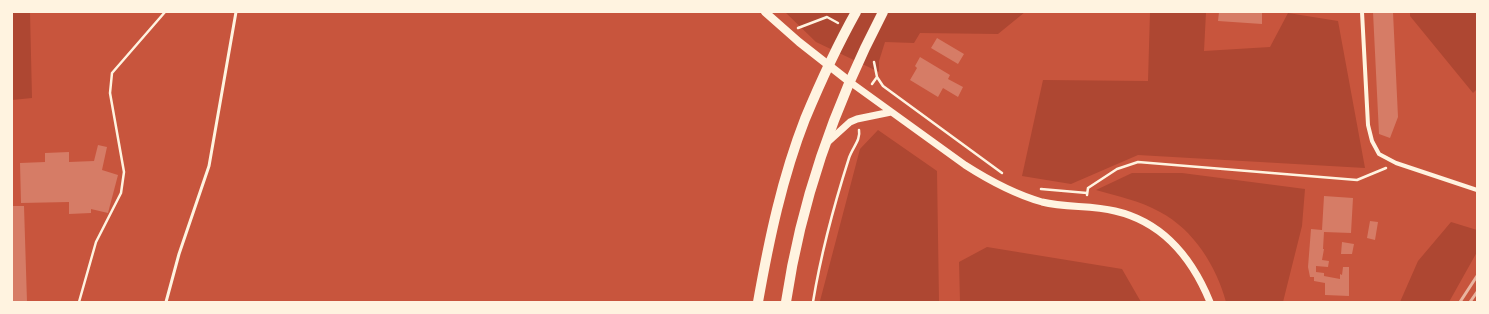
<!DOCTYPE html>
<style>
body{margin:0}
#map{position:relative;width:1489px;height:314px;overflow:hidden;background:#c8553d;font-family:Barlow,sans-serif}
canvas{display:block}
.frame{position:absolute;inset:0;border:13px solid #fff3e0;pointer-events:none}
</style>
<div id="map">
<canvas width="1489" height="314"></canvas>
<div class="frame"></div>
</div>
<script>
const c = document.querySelector('canvas').getContext('2d');
c.lineJoin = 'round';
function fill(path, color) { c.fillStyle = color; c.fill(path, 'evenodd'); }
function trace(path, color, width, dash) { c.strokeStyle = color; c.lineWidth = width; c.lineCap = dash ? 'butt' : 'round'; c.setLineDash(dash || []); c.stroke(path); }
fill(new Path2D(`
 M12,12h18l2,86 -20,2z
 M785,12h240l-27,22 -78,-1 -6,10 -29,-1 -6,19v11l-63,-30z
 M1150,12h56l-2,39 66,-4 18,-34 50,8 27,147 -227,-13 -67,29 -49,-8 21,-96 105,1z
 M1410,12h67v77l-4,4 -63,-77z
 M878,130l59,41 2,131h-112l-7,-1 40,-152z
 M1132,173h50l123,16 -3,37 -19,76h-57c-10,-36 -32,-72 -66,-90 -19,-11 -43,-16 -64,-22z
 M1451,222l26,8v22l-28,50h-49l18,-41z
 M987,247l135,22 19,33h-181l-1,-40z`), '#ae4732');
fill(new Path2D(`
 M1219,12h43v12l-44,-3z
 M1373,12h20l5,105 -8,21 -11,-4z
 M937,38l27,16 -6,10 -27,-16z
 M920,57l30,18 -2,4 15,8 -5,10 -15,-9 -5,9 -28,-17 7,-12 -2,-2z
 M98,145l9,2 -5,23 16,5 -10,38 -17,-4v4l-22,1v-12l-48,1 -1,-40 25,-1v-9l24,-1v10l25,-1z
 M1324,196l29,2 -2,35 -27,-1 -1,17h1l-2,11 7,1 -1,6 -12,-1v6l8,1v3l16,3v-5l2,1 1,-8h6v29l-24,-1v-12l-11,-2v-4h-4l-2,-10 3,-38 11,1z
 M12,206h12l3,96h-15z
 M1370,221l8,1 -3,18 -8,-2z
 M1342,242l12,2 -2,10h-11z`), '#d67c66');
trace(new Path2D(`
 M798,28l29,-11 11,6
 M874,62l3,15
 M872,84l5,-7 6,9 119,87
 M1041,189l46,4
 M1087,195l1,-7 29,-19 21,-7 219,18 29,-12
 M79,302l17,-60 25,-49 3,-21 -14,-79 2,-20 53,-61
 M813,302c8,-49 21,-97 36,-144 3,-10 12,-18 10,-28`), '#fff3e0', 2.5);
trace(new Path2D(`
 M166,302l13,-48 30,-88 27,-154`), '#fff3e0', 3);
trace(new Path2D(`
 M1362,12l6,113 4,16 7,13 17,9 81,27`), '#fff3e0', 4);
trace(new Path2D(`
 M850,82l115,83c25,16 49,29 77,37 24,6 49,3 73,9 48,11 77,47 95,91
 M829,141l21,-19 7,-3 34,-7`), '#fff3e0', 7);
trace(new Path2D(`
 M765,12l34,30 51,40`), '#fff3e0', 8);
trace(new Path2D(`
 M758,302c11,-62 24,-124 47,-183 15,-36 32,-73 51,-107
 M786,302c15,-101 50,-200 97,-290`), '#fff3e0', 10);
trace(new Path2D(`
 M1460,302l17,-26
 M1470,302l7,-10`), '#e9b49f', 3);
</script>
